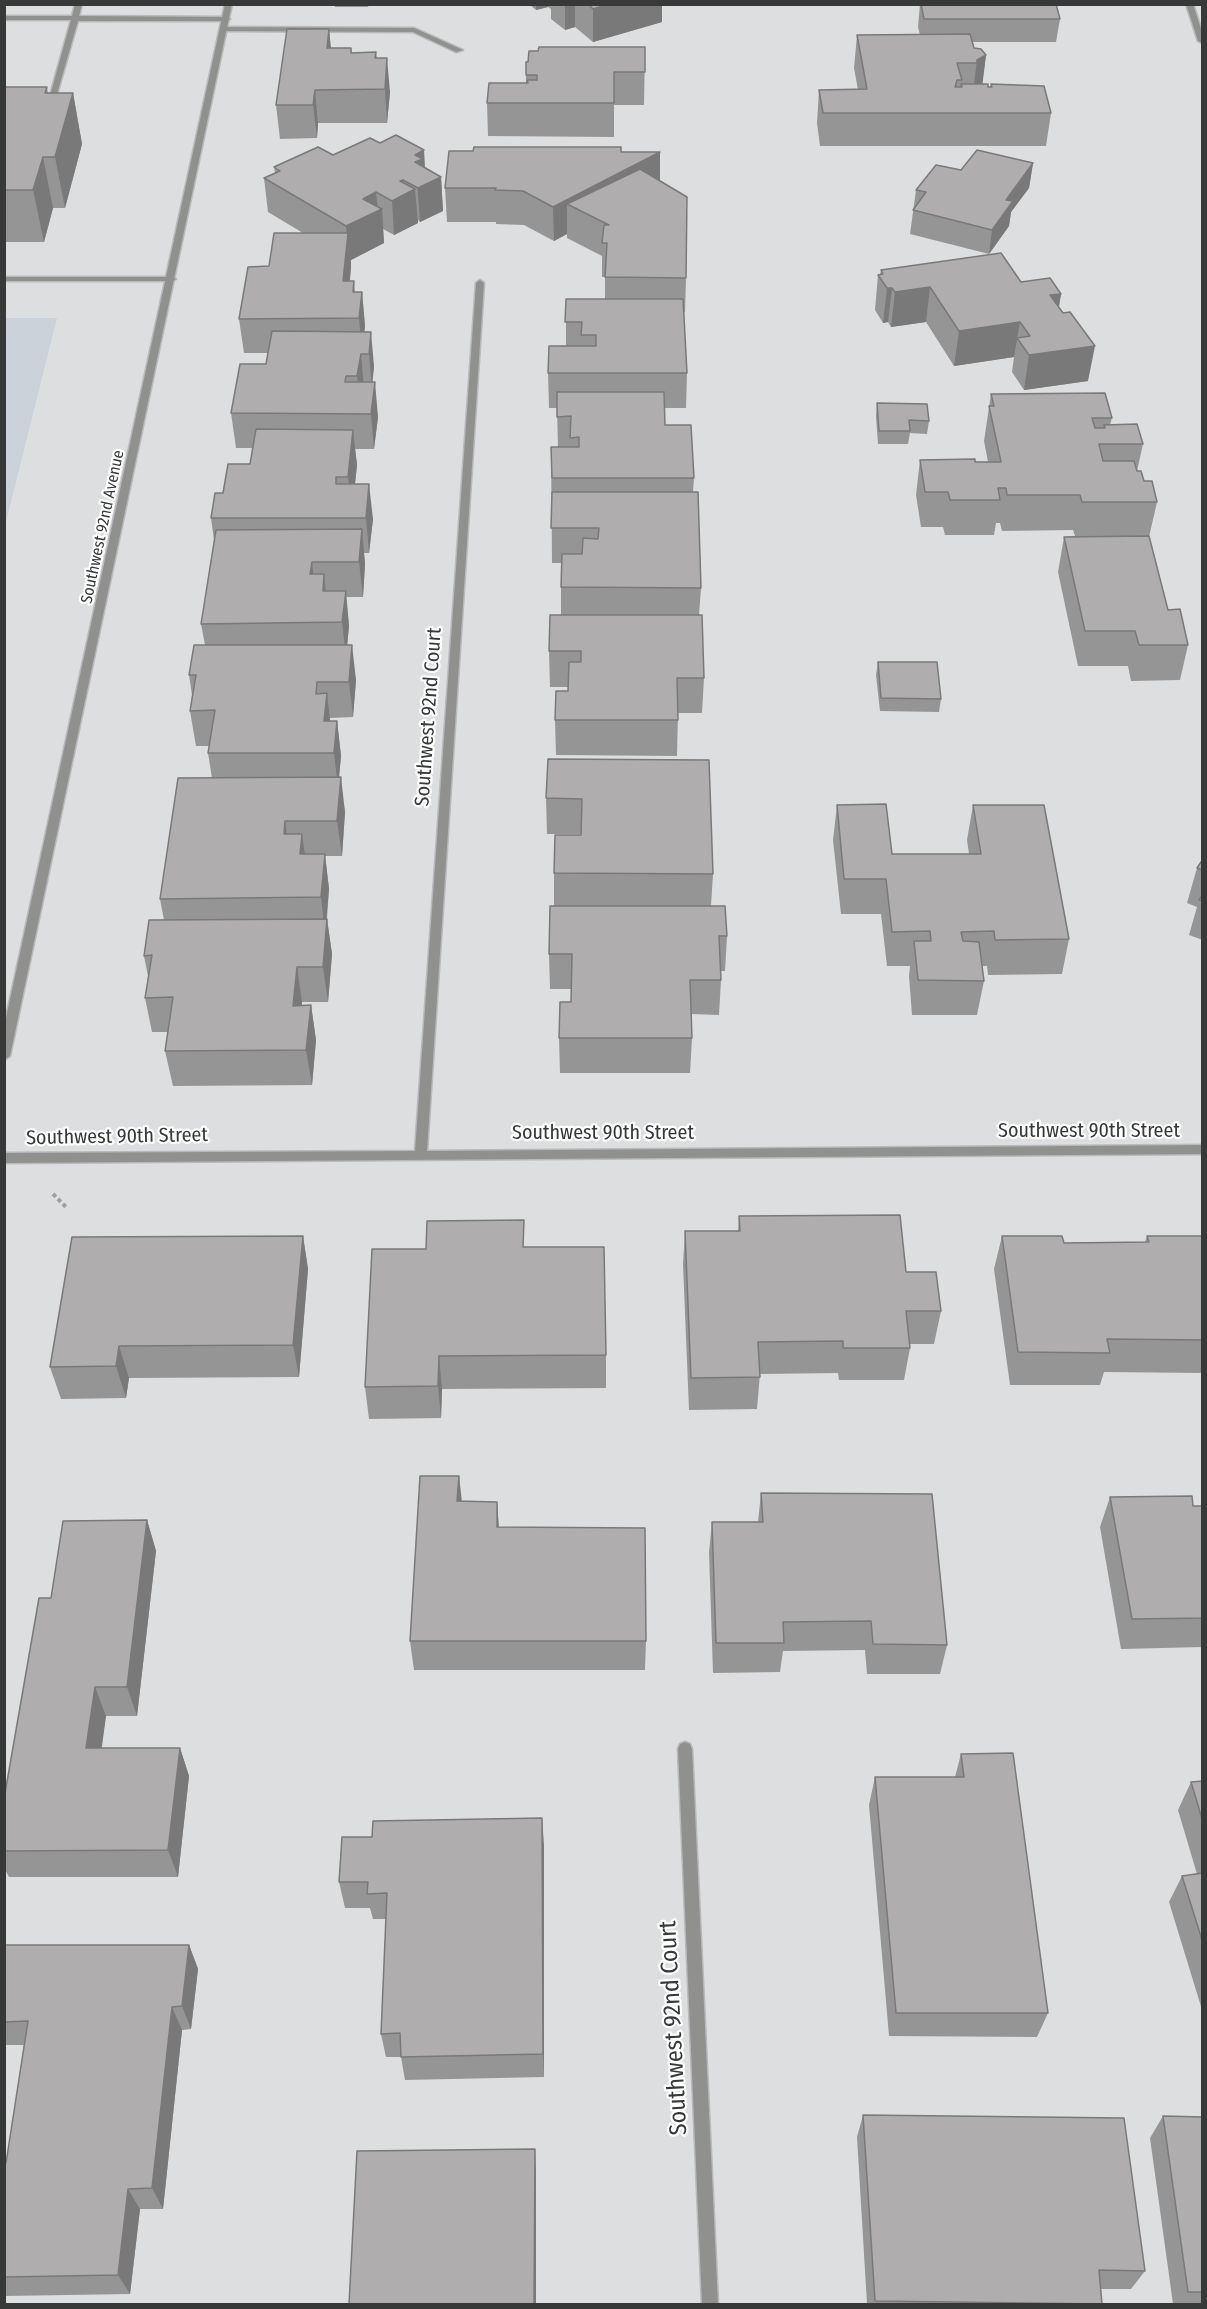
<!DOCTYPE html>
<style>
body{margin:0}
#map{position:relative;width:1207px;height:2309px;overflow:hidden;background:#dddee0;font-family:"Fira Sans Condensed",sans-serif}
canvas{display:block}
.frame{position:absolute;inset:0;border:6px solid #373838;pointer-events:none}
</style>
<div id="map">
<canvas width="1207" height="2309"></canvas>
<div class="frame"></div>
</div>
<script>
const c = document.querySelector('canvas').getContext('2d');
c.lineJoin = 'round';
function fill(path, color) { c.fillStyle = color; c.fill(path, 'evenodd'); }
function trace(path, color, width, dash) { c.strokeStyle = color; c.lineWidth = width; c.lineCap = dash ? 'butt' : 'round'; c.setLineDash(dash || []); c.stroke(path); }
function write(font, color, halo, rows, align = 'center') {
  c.font = font + ' "Fira Sans Condensed",sans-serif'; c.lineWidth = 4.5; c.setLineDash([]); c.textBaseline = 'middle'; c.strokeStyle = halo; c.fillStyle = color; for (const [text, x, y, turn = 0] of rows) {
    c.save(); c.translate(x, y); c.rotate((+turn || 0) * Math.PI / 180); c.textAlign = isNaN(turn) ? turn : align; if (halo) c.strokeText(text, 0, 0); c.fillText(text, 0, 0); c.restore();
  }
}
fill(new Path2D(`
 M5,318h52l-52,208 -1,-208z`), '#ccd2d9');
const minor = new Path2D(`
 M75,4h7l-3,12 147,1 4,2 -4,2h-148l-25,87 -7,2 25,-90h-67v-4h68z
 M1186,4h7l9,28v11l-4,-2z
 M221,27l193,1 49,22 -7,2 -43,-20 -189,-1h-3z
 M4,277h168l4,2 -4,2h-168z
 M480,280l4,3 -57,868 775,-6v9l-1198,9v-10l411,-2 61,-868z
 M685,1742l5,2 2,5 26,555h-16l-24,-555 2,-5z`);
const tertiary = new Path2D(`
 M225,4h7l-222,1052 -6,4v-33z`);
trace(minor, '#b8b9bb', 3);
trace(tertiary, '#b8b9bb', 3);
trace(new Path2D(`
 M53,1194l14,14`), '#9e9fa0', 4, [4, 3]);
fill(minor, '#90908f');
fill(tertiary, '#90908f');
fill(new Path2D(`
 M335,4h34l-1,3h-33z
 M529,4h133v18l-69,20 -18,-15 -10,3 -14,-11v-10l-3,-2 -12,3z
 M920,4l140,15 -4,23h-84l2,6 12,7 -4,29 6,3h2l1,-3 60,29 -5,33h-226l-3,-23 2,-33h39l-4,-22 3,-33h63l-2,-8z
 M329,29l2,19h20l1,5 24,-1 1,6 13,34 -3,31h-69l-1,15 -37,1 -4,-34z
 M645,47l-1,58h-30v32l-126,-1 -1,-33 39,-20v-21z
 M4,87h43l1,6h25l9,51 -17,64h-12l-9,34h-40z
 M621,152h39v29l26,97 -1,35 -1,-1 3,61 -1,35h-22l1,17 29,53 -1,14 8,96 -2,27 5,63 -2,35h-24l-1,43 -121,-1 -1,-35 13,-29v-4h-18l-1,-36 12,-36v-52h-9l-1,-116h7l-1,-39h-8l-1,-35 18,-27v-47h39v-22h-3v-21l-35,-18v-4l-13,7 -30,-16 -28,-1v-2h-49l-2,-34z
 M333,155l92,13 16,9 2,34 -23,11 -2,-2v3l-24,12 -11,-6 1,14 -33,17v7l-1,14h4l1,11h7l3,34 -1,6 10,34 -2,16 6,35 -4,32h-19l2,16 -2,19 18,35 -4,34h-5l1,11 -2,33h-17l3,29 -2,19 9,35 -3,37 -23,1v3h7l4,35 -2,21 6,35 -3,44h-17l4,33 -2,30 5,35 -4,48h-26v4l9,-1 5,35 -4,45 -139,1 -8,-35 3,-19h-16l-7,-34 3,-22 -4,-20 20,-36 -4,-21 52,-121 -4,-25 1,-7h-13l-6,-35 2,-16 -3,-20 16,-30 -4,-21 13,-84 -3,-22 12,-25 27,-29 3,-16h-17l-5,-35 35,-49 2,-11h-24l-5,-34 30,-53 34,-33 -35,-21 -4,-34 11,-5 -1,-6z
 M1033,163l-4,25 -18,24 -2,14 -20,28 -79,-20 6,-44 45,-20z
 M881,270l140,12 40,12 -2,13 29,74 -64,9 -12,-18 2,-15 -60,9 -28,-44 -35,5 -3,-5 -5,1 -8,-13 3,-35h2z
 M991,394l121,24 -2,7 33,19 -6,27 20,31 -8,35 19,73 20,35 -8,35 -49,1 -3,-15h-50l-20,-94 6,-35 11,-1 -2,-6 -71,1 -2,-8h-4l-2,12h-49l-2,-8h-22l-5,-32 4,-35 68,2 -4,-21z
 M877,403l52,18 -2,13 -17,-1 -2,11h-30l-2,-28z
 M878,662l63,37 -2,13 -59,-1 -4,-36z
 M548,759l165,115 -2,32 16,30 -2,35h-4v9l-2,35 -28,-1 1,24 -2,35h-130l-1,-35 12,-36v-13h-21l-1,-35 5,-48v-33l27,-38v-1h-34l-1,-36z
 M837,805l55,49h77l-2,-14 6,-35 96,134 -7,35 -74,1 -1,-9h-5l2,15 -7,34h-65l-3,-39 1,-10h-23l-6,-52h-40l-8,-74z
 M1203,859v81l-14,-5 8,-28 -10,-4 10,-35z
 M739,1216l167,56 35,39 -7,33h-25l1,4 -6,32h-65l-1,-7 -78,1 -3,35 -68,1 -6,-146 2,-33h53z
 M303,1236l5,33 -9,108 -170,1 -3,20 -65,1 -11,-32z
 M1002,1236l62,7 81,-1 2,-6h56v137l-99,-1 -4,13h-90l-16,-116z
 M525,1247l81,108v33l-164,1 -1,29 -72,1 -4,-32z
 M459,1476l3,25 35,1 2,25 147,114 -1,29h-231l-4,-29z
 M761,1493l186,152 -7,29h-73l-2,-24 -82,1 -3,21 -67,1 -4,-121 3,-30h46z
 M1110,1497l83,9h10v141l-82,2 -21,-122z
 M147,1520l9,31 -19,165h-31l-5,32h79l9,28 -11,101h-169l-5,-9v-69l47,-201z
 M961,1754l87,259 -11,24 -148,-1 -20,-231 6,-28h80z
 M1203,1781v232l-34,-111 13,-26 15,-2 -19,-64 13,-28z
 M544,1845v232l-139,3 -4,-23h-15l-5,-23 5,-115h-13l-3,-11h-25l-6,-26z
 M4,1945h185l9,24 -7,60 -9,1 -19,179h-23l-10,85 -126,2v-133h2l18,-118h-20z
 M863,2115l282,156 -14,18h-31l2,15h-235l-10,-167z
 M1163,2116l40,1v187h-30l-23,-166z`), '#969595');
fill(new Path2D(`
 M536,4h12v3l-12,3z
 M565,4h10v23l-10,3z
 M609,4h53v18l-69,20v-33z
 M329,29l3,33 -5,-14z
 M986,55l-4,33 -9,4 4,-32z
 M387,58l3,34 -3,31 -2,-34z
 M315,90l3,33 -1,15 -4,-33z
 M73,93l9,51 -17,64 -10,-51z
 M424,150l2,34 15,-7 2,34 -23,11 -5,-67z
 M660,152v34l-93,18v30l-13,7 -1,-34z
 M43,157l10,51 -9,34 -11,-52z
 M1033,163l-4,25 -18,24 -2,14 -20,28 3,-24 14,-30z
 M403,180l1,15 11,-6 3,34 -24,12 -2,-34 8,-20z
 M376,192l2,19 4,-2 2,34 -33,17v7l-5,49 -3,-35 4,-41 -1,-14 17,-27z
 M930,287l-4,35 -35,5 4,-35z
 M887,288h5l-4,34 -5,1z
 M362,292l3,34 -3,27 -3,-35z
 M1061,294l-6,34 -5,-33z
 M1020,322l-6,35 -60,9 5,-35z
 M371,332l3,34 -2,22 -3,-34z
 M1095,346l-7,35 -64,9 5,-35z
 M361,354l3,35 -3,22 -4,-35z
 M375,382l3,35 -4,32 -3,-35z
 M353,430l4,35 -5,47 -4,-35z
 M369,484l4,35 -4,34 -3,-35z
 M362,529l3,35 -2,33 -4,-35z
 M312,562l4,36 -6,-24z
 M324,574l4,35 -5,-18z
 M346,591l3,35 -3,32 -4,-36z
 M352,645l4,35 -3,37 -4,-35z
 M327,693l4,36 -7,-8z
 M337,721l4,35 -3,32 -4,-35z
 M341,777l4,35 -3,44 -5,-35z
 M285,821l5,35 -6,-22z
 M302,834l5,35 -7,-15z
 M325,854l4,35 -4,43 -4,-35z
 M327,919l5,35 -4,48 -5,-35z
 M297,967l5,35 -3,38 -6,-34z
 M311,1005l5,35 -4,45 -6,-35z
 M303,1236l5,33 -9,108 -6,-32z
 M119,1346l10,32 -3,20 -10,-32z
 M439,1356l3,33 -1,29 -3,-32z
 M459,1476l3,31 -5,-6z
 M497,1502l2,30 -2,-5z
 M147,1520l9,31 -19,165 -10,-29z
 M95,1687l11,29 -8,60 -12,-28z
 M180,1748l9,28 -11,101 -10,-27z
 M542,1818l2,27v232l-1,-23z
 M189,1945l9,24 -7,60 -9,-23z
 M172,2007l10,23 -19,179 -11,-21z
 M535,2149l1,21v134h-2z
 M128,2189l12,20 -10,85 -12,-19z`), '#7a7979');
const building = new Path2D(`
 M588,4h21l-16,5z
 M921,4h135l4,15h-136z
 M287,29h42l-2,19h24v5l25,-1 -1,6h12l-2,31 -70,1 -2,15h-37z
 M970,34l4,14 7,1 5,6 -9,5v3h-20l5,17h-5l-2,7h7l-1,-3h27v3h4l-1,-3 53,2 7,27h-228l-4,-23 48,-1 -10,-54z
 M539,47h106v25h-31v31h-127l2,-20h39l-1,-3h10v-5h-11v-13h2l1,-11h9z
 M4,87h43l-2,6h28l-18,64h-12l-10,33h-29z
 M396,135l28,15 -9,5 8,4 -8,3 26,15 -23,11 -15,-8 -3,1 15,8 -23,12 -16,-9 -13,7 19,10 -36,17 -82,-48 16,-7 -6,-4 44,-20 15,8 37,-17 10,5z
 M474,147h147v5h39l-107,55 -30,-16 -28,-1 1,-2h-51l4,-37h24z
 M977,150l56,13 -27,37 7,1 -21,29 -79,-20 13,-18 -10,-2 20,-25 25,5z
 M640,169l47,28 -1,81 -81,-1 2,-34h-5l2,-18h5l-42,-21z
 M274,233h74l-5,48h11l-1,11h9l-3,26 -120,1 9,-52 21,-1z
 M1001,253l20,29 29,-4 11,16 -11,1 13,18 7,-1 25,34 -66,9 -12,-17 13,-2 -10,-14 -61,9 -29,-44 -35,5 -3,-4h-5l-9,-13 5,-1 -2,-4z
 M566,299h117l4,74h-139l1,-27h47v-11h-15l1,-13h-17z
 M272,331l99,1 -2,22h-8l-4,22h-11l-1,6h30l-4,32 -140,-1 9,-49h26z
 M557,392h107l1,33h26l3,53h-142l-1,-31h28v-10l-9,1 1,-22 -14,1z
 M1105,393l7,25h-20l3,10h10l-1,-3 33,-1 6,20h-44l4,17h31l3,10h4l3,10h8l5,21h-75l-2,-7h-73l-1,-7h-8l2,12h-50l-2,-8h-23l-5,-32 55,-1v3h26l-12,-56h5l-3,-12z
 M877,403l50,1 2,17 -20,-1 1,11h-31z
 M256,429l97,1 -5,47h-12v7h33l-3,34h-155l4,-25h8l5,-29h22z
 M552,492h146l3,96 -140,-1 1,-33h20l1,-16 15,1 1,-11h-48z
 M362,529l-3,33h-47l-2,12h14l-1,17h23l-4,31 -141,2 15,-94z
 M1149,536l19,74 12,-1 8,36h-49l-4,-14h-50l-21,-94z
 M550,615h152l2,63h-27l1,42h-123l1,-29h12l1,-29h12v-11h-32z
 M194,645h158l-3,37h-32l-1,12 11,-1 -3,28h13l-3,32h-126l7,-43 -25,1 6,-36h-7z
 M878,662h59l4,37 -60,-1z
 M548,759l161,1 4,114 -159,-1 1,-38h26l1,-36 -36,-1z
 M341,777l-4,44h-52l-1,13h18l-2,20h25l-4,43 -161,2 18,-121z
 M886,804l6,50h89l-8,-49h71l25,134 -74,1 -1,-9 -33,1 2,9 16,1 5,39 -66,-1 -4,-39h17l-1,-10 -38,1 -6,-53h-42l-7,-74z
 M1203,859v11l-6,-2z
 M1203,894v7l-4,-1z
 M550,906h175l2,30h-8l2,44h-31l2,58h-133l1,-36h11l1,-48h-23z
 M327,919l-4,48h-26l-4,39 18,-1 -5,45 -141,1 8,-54 -28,1 7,-43 -8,1 5,-36z
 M900,1215l6,57h30l5,39h-35l4,37h-67v-7l-85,1 2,35 -69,1 -6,-147h55l-1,-15z
 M524,1220l-1,27h81l2,108 -167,1 -1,30 -73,1 7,-138h54l1,-28z
 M303,1236l-10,109 -174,1 -3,20 -66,1 22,-130z
 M1002,1236h60l2,7 85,-1 -2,-6h56v104l-96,-1 3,14 -92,-1z
 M420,1476h39l-2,25 40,1v25l148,1 1,113h-236z
 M761,1493l171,1 15,151 -74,-1 -2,-23 -88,1 1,21h-68l-4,-121h51z
 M1192,1496l1,10h10v112l-71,1 -22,-122z
 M147,1520l-20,167h-32l-9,61h94l-12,102 -164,1v-52l35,-201h12l12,-77z
 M1013,1753l35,260h-152l-21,-236h89l-3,-23z
 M1203,1781v41l-12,-40z
 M542,1818l1,236 -142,3 -1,-24 -19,1 6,-141 -20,1 1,-12h-29l3,-45h30l1,-16z
 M1203,1873v70l-21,-67z
 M4,1945h185l-7,61 -10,1 -20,181 -24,1 -10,86 -114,2v-114h2l22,-142 -24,1z
 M863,2115l261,3 21,153 -46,-1 3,34 -227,-3z
 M1163,2116l40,1v175h-15z
 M535,2149l-1,155h-185l8,-153z`);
fill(building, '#afadad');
trace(building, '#7a7979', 1.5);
write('16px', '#373838', '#fff', [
 ["Southwest 92nd Avenue",103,527,-78]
]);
write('20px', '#373838', '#fff', [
 ["Southwest 92nd Court",429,717,-86],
 ["Southwest 90th Street",1089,1131],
 ["Southwest 90th Street",603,1133],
 ["Southwest 90th Street",117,1137,-1]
]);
write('24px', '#373838', '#fff', [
 ["Southwest 92nd Court",674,2028,-93]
]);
</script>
